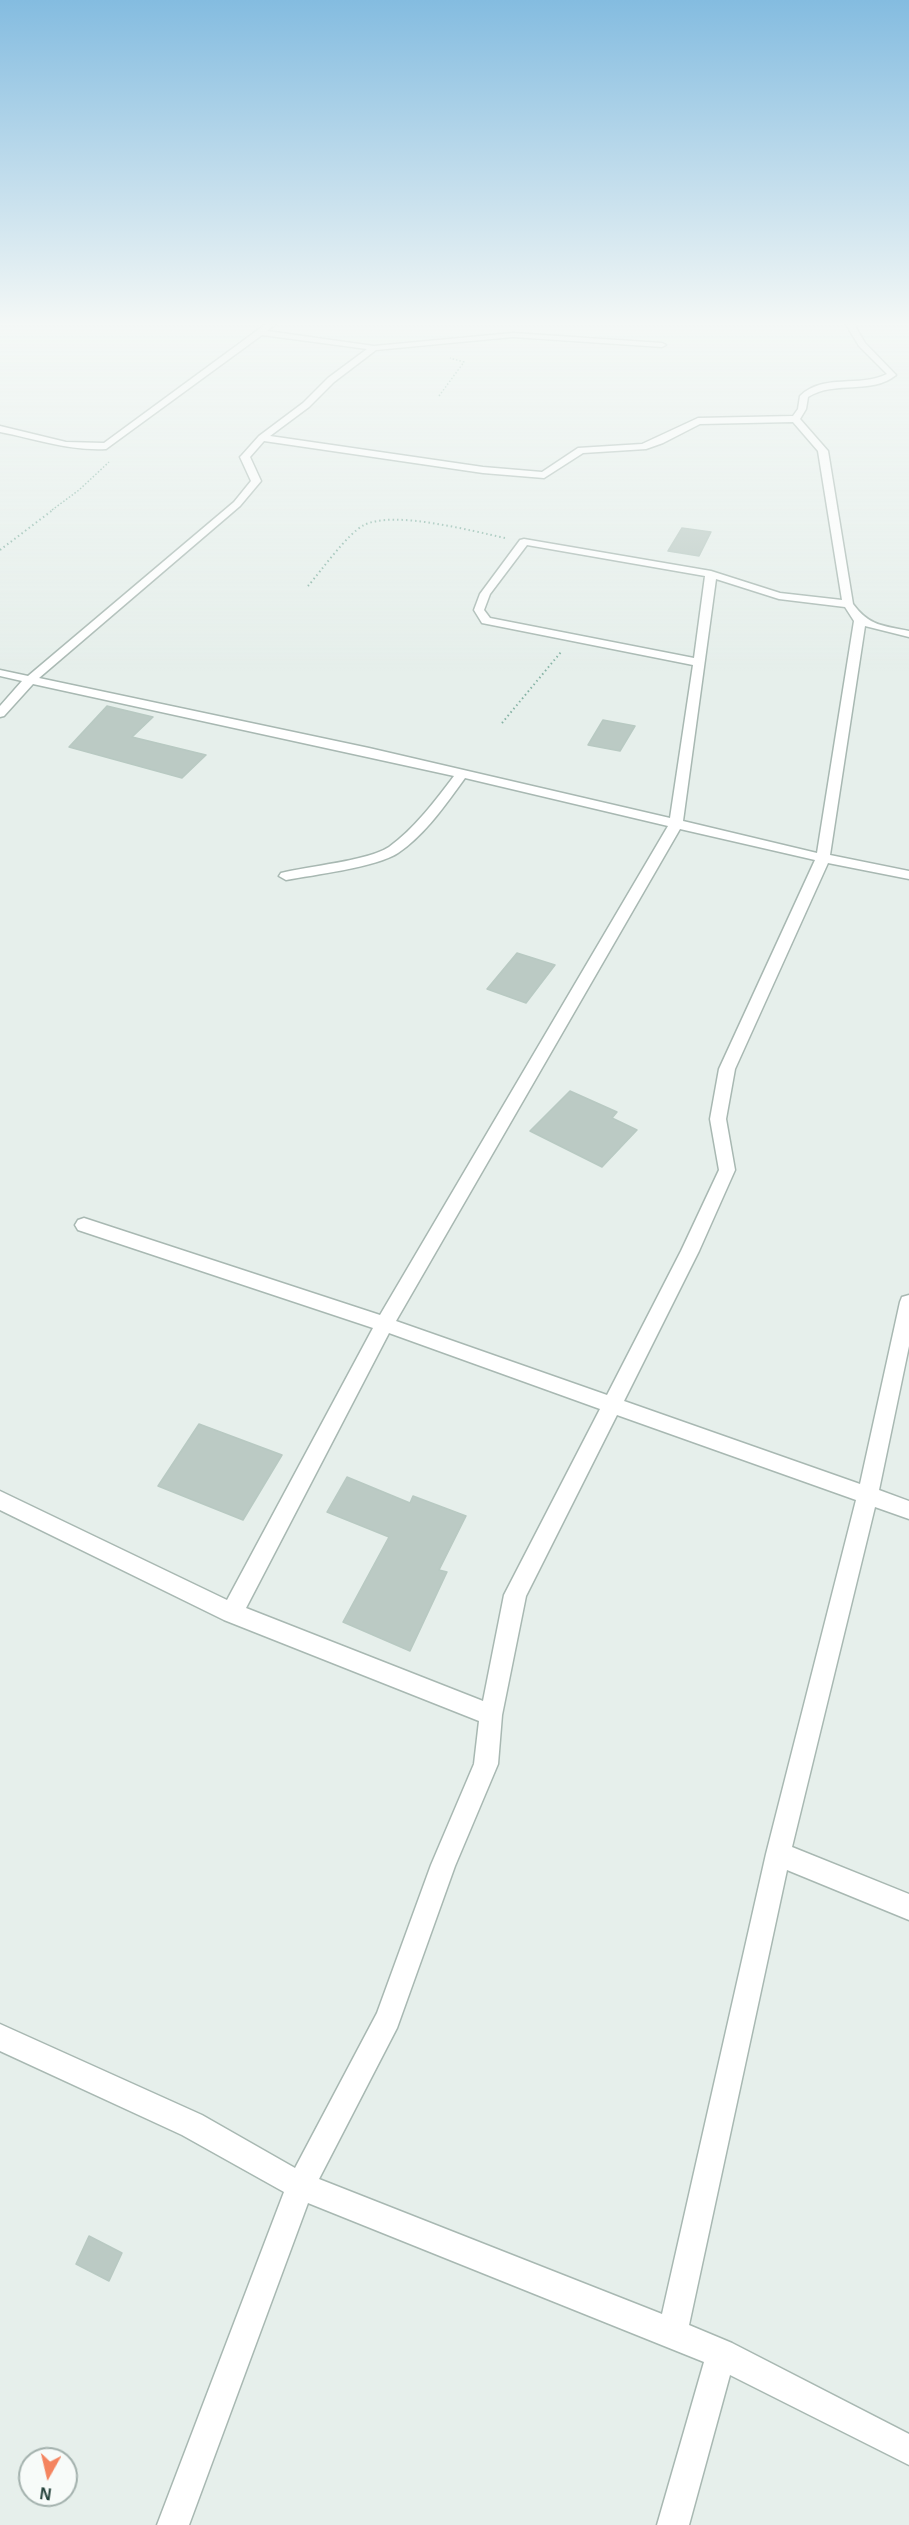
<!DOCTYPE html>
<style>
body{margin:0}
#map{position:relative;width:909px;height:2525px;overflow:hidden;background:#e6efeb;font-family:Helvetica,sans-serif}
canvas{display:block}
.north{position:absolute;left:18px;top:2447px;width:60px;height:60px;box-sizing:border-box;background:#f7fbf9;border:2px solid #a3b1ad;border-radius:50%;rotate:188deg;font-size:16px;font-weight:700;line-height:24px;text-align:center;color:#24423a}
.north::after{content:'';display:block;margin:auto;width:21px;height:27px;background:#f4845f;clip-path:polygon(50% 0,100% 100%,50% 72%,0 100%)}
</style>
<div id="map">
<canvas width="909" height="2525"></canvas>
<div class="north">N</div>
</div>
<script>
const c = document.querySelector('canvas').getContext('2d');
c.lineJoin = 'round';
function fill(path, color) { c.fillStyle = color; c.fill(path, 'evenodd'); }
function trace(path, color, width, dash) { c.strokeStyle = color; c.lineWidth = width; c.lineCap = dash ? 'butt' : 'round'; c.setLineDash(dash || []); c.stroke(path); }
const building = new Path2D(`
 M682,528l29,4 -12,24 -31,-5z
 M107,706l46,11 -21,20 74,18 -24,23 -113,-31z
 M603,720l32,6 -15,25 -32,-6z
 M517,953l38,12 -29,38 -39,-14z
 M570,1091l47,21 -5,6 25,12 -35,37 -72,-36z
 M199,1424l83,31 -39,65 -85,-34z
 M347,1477l63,26 3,-7 53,20 -27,54 8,2 -37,79 -67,-29 46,-85 -62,-25z
 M89,2236l33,17 -13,28 -33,-17z`);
fill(building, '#bbcac4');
trace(building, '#b8c9c2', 1.5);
const minor = new Path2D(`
 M270,321h9l-12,10 107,15 139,-13 149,10 4,2 -4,2 -149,-10 -137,13 -42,32 -25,25 -39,29 213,31 59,5 36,-24 64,-4 56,-26 95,-2 5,-7 2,-13c24,-23 59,-8 87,-22l-28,-28 -15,-25h8l13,22 31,32c-24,20 -61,5 -88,22l-2,12 -6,10 28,32 25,153c16,22 31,22 56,27v6l-44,-11 -35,229 79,16v8l-81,-16 -93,206 -9,50 9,51 -36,81 -75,150 236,83 40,-182 2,-5 7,-2v51l-30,144 30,11v18l-34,-12 -83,340 117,47v26l-122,-50 -98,455 43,18 177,91v31l-179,-90 -41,150h-32l47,-163 -396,-159 -119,322h-32l127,-333 -102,-57 -182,-84v-27l202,91 93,53 82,-155 54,-148 43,-101 5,-43 -255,-101 -224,-110v-19l227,109 146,-272 -295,-98 -3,-5 3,-5 6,-2 296,97 288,-489 -203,-48c-19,26 -40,57 -67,75 -21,14 -85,22 -112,27l-7,-4 2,-3c27,-7 87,-12 108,-26 26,-19 46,-46 65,-71l-421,-92 -29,32 -4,1v-11l22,-25 -22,-5v-6l28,6 206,-174 17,-21 -11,-24 2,-2 17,-19 44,-33 25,-25 39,-29 -105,-14 -156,114c-37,2 -70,-10 -106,-17v-6l66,16 38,1zM793,422l25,29 24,149 -62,-7 -69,-22 -187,-32 -4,1 -40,54 -6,16 8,13 211,42 -23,153 -301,-70 -330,-70 201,-172 21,-25 -11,-24 14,-16 219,32 61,5 39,-25 63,-4 17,-6 37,-19zM527,545l178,31 -11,82 -204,-40 -6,-8 6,-16zM716,579l63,20 66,8 9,14 -37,232 -134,-32zM680,829l135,31 -96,209 -9,50 9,51 -38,81 -74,144 -211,-74zM389,1333l211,76 -96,186 -21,106 -237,-93zM617,1415l239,85 -90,354 -104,460 -343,-135 78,-151 58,-162 43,-102 4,-49 24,-119z`);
trace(minor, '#a8b8b2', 3);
trace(new Path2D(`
 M439,396l25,-34 -14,-4
 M52,510l27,-20 30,-28`), '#86b3a5', 1.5, [1.5, 2]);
trace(new Path2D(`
 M0,550l54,-41
 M308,586c13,-15 40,-53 56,-61 30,-15 108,6 141,13
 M502,723l59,-71`), '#86b3a5', 2, [1.5, 3]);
fill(minor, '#fff');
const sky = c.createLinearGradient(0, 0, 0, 674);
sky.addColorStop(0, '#84bce0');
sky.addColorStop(0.48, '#f4f8f6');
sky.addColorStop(1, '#f4f8f600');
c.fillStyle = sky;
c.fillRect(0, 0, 909, 674);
</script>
